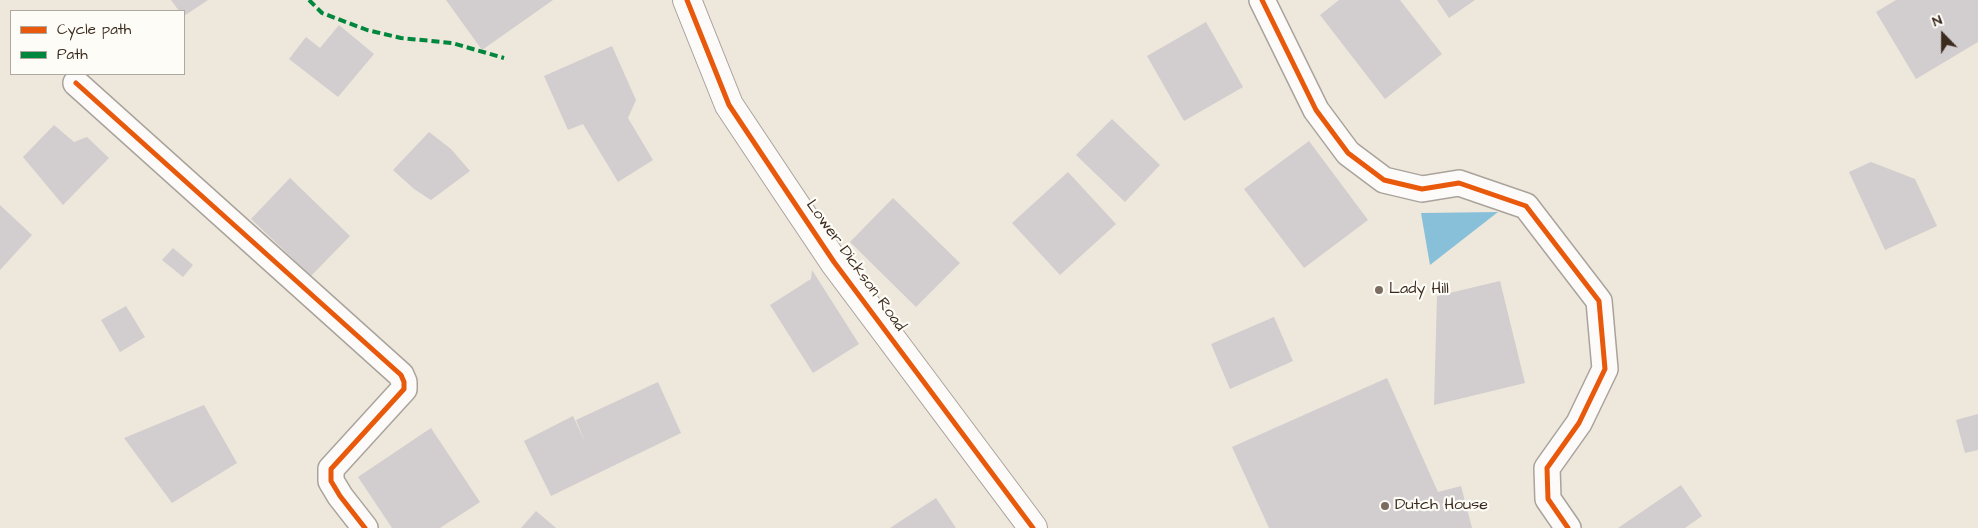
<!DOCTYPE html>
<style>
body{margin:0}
#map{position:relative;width:1978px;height:528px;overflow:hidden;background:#eee7db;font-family:"Architects Daughter",sans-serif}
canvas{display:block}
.legend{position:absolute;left:10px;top:10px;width:175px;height:65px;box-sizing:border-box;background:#fdfcf7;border:1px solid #afa8a0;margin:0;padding:6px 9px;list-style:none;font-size:15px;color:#3b2a1e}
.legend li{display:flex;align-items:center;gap:10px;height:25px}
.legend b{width:25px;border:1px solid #afa8a0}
.north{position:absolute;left:1918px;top:10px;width:50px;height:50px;-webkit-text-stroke:4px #fdfcf7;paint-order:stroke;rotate:338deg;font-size:14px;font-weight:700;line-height:20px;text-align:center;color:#3b2a1e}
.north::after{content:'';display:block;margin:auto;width:18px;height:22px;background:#3b2a1e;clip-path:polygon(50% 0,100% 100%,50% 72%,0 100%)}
</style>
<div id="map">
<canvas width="1978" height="528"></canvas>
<ul class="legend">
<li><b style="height:6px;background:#e8590c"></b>Cycle path</li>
<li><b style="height:6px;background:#00873e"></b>Path</li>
</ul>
<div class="north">N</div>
</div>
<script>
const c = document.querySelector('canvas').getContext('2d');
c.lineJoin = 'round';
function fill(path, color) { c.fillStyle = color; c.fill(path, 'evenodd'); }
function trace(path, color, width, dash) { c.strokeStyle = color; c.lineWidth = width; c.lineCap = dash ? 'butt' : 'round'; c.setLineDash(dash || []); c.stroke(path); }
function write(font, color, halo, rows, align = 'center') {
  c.font = font + ' "Architects Daughter",sans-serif'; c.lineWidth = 4.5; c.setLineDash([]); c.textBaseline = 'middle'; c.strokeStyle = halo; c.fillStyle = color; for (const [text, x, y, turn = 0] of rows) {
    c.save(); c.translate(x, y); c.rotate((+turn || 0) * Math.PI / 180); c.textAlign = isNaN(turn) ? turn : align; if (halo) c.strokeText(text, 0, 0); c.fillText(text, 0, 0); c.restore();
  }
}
fill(new Path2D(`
 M1498,212l-68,53 -9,-52z`), '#88c0d9');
fill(new Path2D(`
 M171,0h37l-24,16v-5h-5z
 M446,0h107l-71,50z
 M1339,0h61l42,54 -57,45 -65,-84z
 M1437,0h38l-26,18z
 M1896,0h82v42l-62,37 -40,-67z
 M1206,22l37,65 -59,34 -37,-65z
 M339,25l35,29 -36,43 -49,-38 17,-22 14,11z
 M612,46l24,54 -8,18 25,42 -35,22 -35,-58 -15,6 -24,-54z
 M1112,119l48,46 -35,37 -49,-47z
 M54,125l20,17 13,-5 22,21 -46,47 -40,-48z
 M429,132l22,17 19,22 -39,29 -17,-11 -21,-19z
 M1309,141l59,79 -64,48 -60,-79z
 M1871,162l44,17 22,47 -52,24 -36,-78z
 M1068,172l48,52 -56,51 -48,-52z
 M290,178l60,58 -39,40 -60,-57z
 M893,198l67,65 -44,44 -66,-65z
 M0,205l32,30 -32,35z
 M173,248l20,17 -10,12 -21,-17z
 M812,270l47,74 -46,29 -43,-68 41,-26z
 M1500,281l25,102 -91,22 3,-109z
 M126,306l19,31 -25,15 -19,-32z
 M1274,317l19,44 -63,28 -19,-45z
 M1387,378l51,114 23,-6 11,42h-203l-37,-81z
 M658,382l23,51 -130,63 -27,-55 49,-25 13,28 -10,-24z
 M204,405l33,58 -65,40 -48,-65z
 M1978,414v36l-13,3 -9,-33z
 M431,428l49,74 -40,26h-48l-34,-51z
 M1681,485l21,31 -17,12h-67z
 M936,498l20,30h-66z
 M536,511l20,17h-35z`), '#d2cdcf');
const minor = new Path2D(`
 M1262,0l54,110 32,43 36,27 38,9 37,-6 67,23 73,95 6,68 -26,54 -32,45 1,31 20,29
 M76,83l325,292 3,7v7l-73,80v12l9,15 25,32`);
const tertiary = new Path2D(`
 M687,0l42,105 56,84 49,73 199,266`);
trace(minor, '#aaa39b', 28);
trace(tertiary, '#aaa39b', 30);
trace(minor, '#fcfbfa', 25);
trace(tertiary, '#fcfbfa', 28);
trace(new Path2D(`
 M309,0l13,13 45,17 34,8 51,5 52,15`), '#00873e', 4, [8, 4]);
trace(new Path2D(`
 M687,0l42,105 56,84 49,73 199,266
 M1262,0l54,110 32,43 36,27 38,9 37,-6 67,23 73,95 6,68 -26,54 -32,45 1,31 20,29
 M76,83l325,292 3,7v7l-73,80v12l9,15 25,32`), '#e8590c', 5);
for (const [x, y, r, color] of [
 [1379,290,5,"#7a6c60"],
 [1385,506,5,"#7a6c60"]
]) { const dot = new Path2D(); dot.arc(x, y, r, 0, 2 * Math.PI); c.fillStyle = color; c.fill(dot); trace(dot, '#fdfcf7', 2); }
write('16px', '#3b2a1e', '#fdfcf7', [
 ["Lower Dickson Road",855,266,54]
]);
write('16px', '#3b2a1e', '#fdfcf7', [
 ["Lady Hill",1389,290],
 ["Dutch House",1395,506]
], 'left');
</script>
